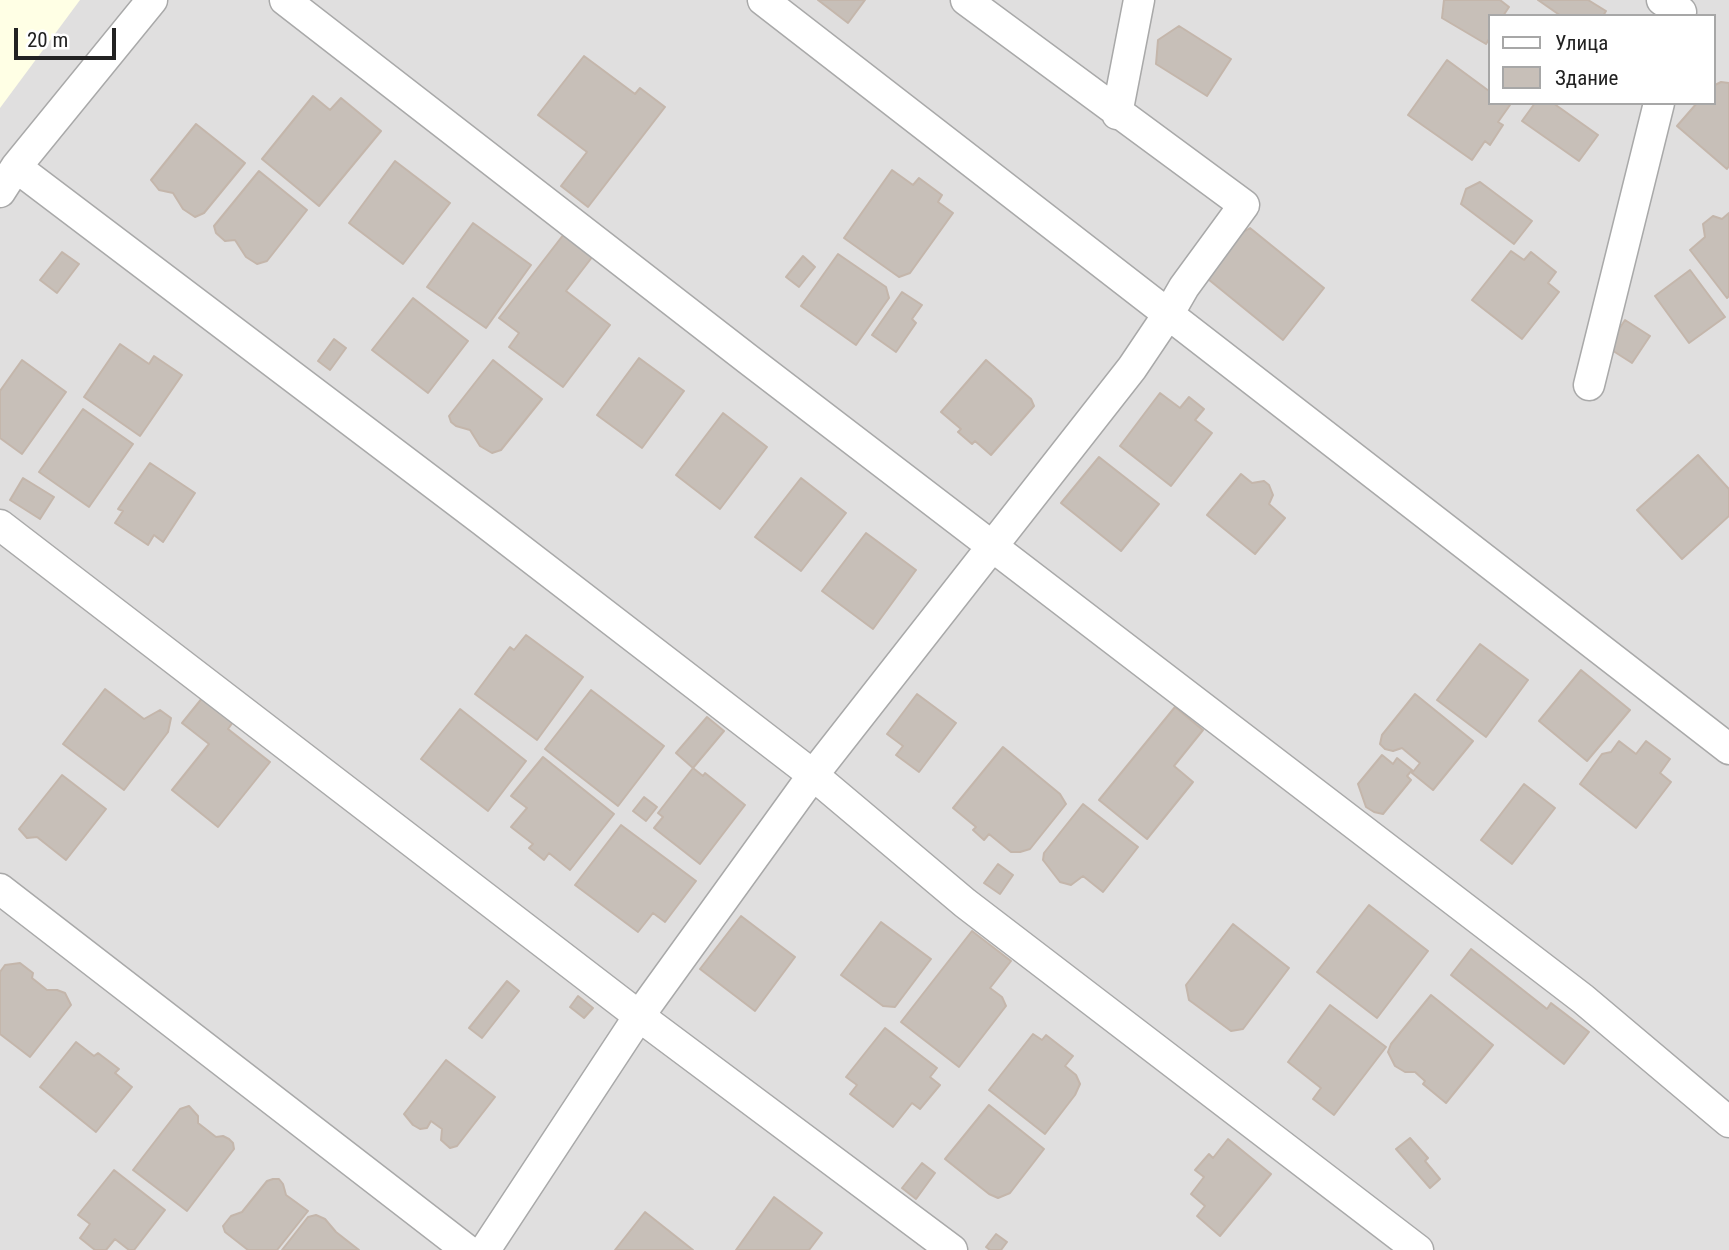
<!DOCTYPE html>
<meta charset="utf-8">
<style>
body{margin:0}
#map{position:relative;width:1729px;height:1250px;overflow:hidden;background:#f2efe9;font-family:"Roboto Condensed",sans-serif}
canvas{display:block}
.legend{position:absolute;left:1488px;top:14px;width:228px;height:91px;box-sizing:border-box;background:#fff;border:2px solid #a7a7a7;margin:0;padding:9px 12px;list-style:none;font-size:21px;color:#222}
.legend li{display:flex;align-items:center;gap:14px;height:35px}
.legend b{width:35px;border:2px solid #a7a7a7}
.scale{position:absolute;left:14px;top:28px;width:102px;height:32px;box-sizing:border-box;border:4px solid #222;border-top:0;padding-left:9px;font-size:21px;line-height:24px;white-space:nowrap;color:#222;-webkit-text-stroke:5px #fff;paint-order:stroke}
</style>
<div id="map">
<canvas width="1729" height="1250"></canvas>
<ul class="legend">
<li><b style="height:9px;background:#fff"></b>Улица</li>
<li><b style="height:19px;background:#c7bfb8"></b>Здание</li>
</ul>
<div class="scale">20 m</div>
</div>
<script>
const c = document.querySelector('canvas').getContext('2d');
c.lineJoin = 'round';
function fill(path, color) { c.fillStyle = color; c.fill(path, 'evenodd'); }
function trace(path, color, width, dash) { c.strokeStyle = color; c.lineWidth = width; c.lineCap = dash ? 'butt' : 'round'; c.setLineDash(dash || []); c.stroke(path); }
fill(new Path2D(`
 M0,0h1729v1250h-1729zM1489,16h224v87h-224z`), '#e0dfdf');
fill(new Path2D(`
 M0,0h80l-80,108z`), '#ffffe5');
const building = new Path2D(`
 M818,0h47l-17,23z
 M1444,0h56l9,7 -6,9h-14v23l-3,5 -44,-26z
 M1538,0h50l18,11 -3,5h-42z
 M1179,26l52,33 -24,37 -51,-32 2,-24z
 M584,56l51,38 5,-6 25,19 -77,100 -27,-21 26,-34 -49,-37z
 M1447,60l42,31v12h18l3,2 -12,17 5,3 -13,20 -5,-4 -13,19 -64,-45z
 M1721,82l8,1v83l-2,3 -50,-43 20,-23h16v-17z
 M313,96l17,14 11,-12 40,33 -62,75 -57,-47z
 M1535,103h18l45,32 -19,26 -57,-40z
 M196,124l49,39 -41,50 -9,4 -12,-8 -10,-16 -14,-3 -8,-10z
 M395,161l55,42 -47,61 -54,-41z
 M892,170l21,15 6,-7 23,17 -4,7 15,11 -43,60 -11,4 -55,-39z
 M259,171l48,39 -40,51 -10,3 -11,-7 -11,-17 -10,1 -9,-8 -2,-7z
 M1480,182l52,39 -18,23 -53,-40 5,-15z
 M1729,213v83l-2,2 -37,-48 15,-13 -2,-13 10,-8 9,3z
 M473,223l58,42 -45,63 -59,-41z
 M1250,228l74,60 -41,52 -75,-61 10,-32z
 M564,234l29,22 -27,35 44,34 -47,62 -54,-40 10,-14 -20,-15z
 M1511,251l13,9 7,-8 25,20 -8,11 11,9 -37,47 -50,-39z
 M62,252l17,12 -22,29 -17,-13z
 M838,254l48,33 3,11 -33,47 -55,-39z
 M803,256l12,11 -16,20 -13,-10z
 M1690,270l35,47 -36,26 -34,-47z
 M902,292l20,13 -10,14 4,4 -20,29 -24,-17z
 M413,298l55,43 -40,52 -56,-43z
 M1625,320l25,16 -18,27 -25,-16z
 M334,339l12,9 -16,22 -12,-9z
 M120,344l29,20 5,-8 28,19 -42,61 -56,-39z
 M639,358l45,33 -42,57 -45,-33z
 M22,360l44,32 -44,62 -22,-16v-47z
 M493,360l49,39 -41,51 -9,3 -12,-7 -10,-16 -14,-4 -5,-4 -2,-6z
 M986,360l45,39 3,7 -43,49 -16,-14 -3,3 -14,-12 3,-3 -20,-17z
 M1160,393l20,15 9,-11 15,12 -9,11 17,13 -41,53 -51,-40z
 M83,409l50,35 -44,63 -50,-35z
 M723,413l44,34 -47,62 -44,-34z
 M1698,455l31,34v27l-47,43 -45,-49z
 M1099,457l60,47 -38,47 -60,-48z
 M150,463l45,30 -32,49 -9,-7 -6,10 -33,-22 8,-12 -5,-2z
 M1241,474l11,9 12,-2 5,4 4,10 -4,9 16,14 -30,36 -48,-39z
 M23,478l31,19 -14,22 -30,-19z
 M801,478l45,35 -45,58 -46,-34z
 M866,533l50,37 -43,59 -51,-38z
 M526,635l57,42 -46,63 -62,-46 35,-47 4,3z
 M1480,644l48,36 -42,57 -49,-37z
 M1581,670l49,40 -43,51 -48,-40z
 M105,689l39,30 16,-9 11,8 -3,14 -44,58 -61,-46z
 M591,690l73,56 -46,60 -73,-57z
 M917,694l39,29 -37,49 -23,-17 7,-9 -16,-12z
 M1415,694l58,47 -40,49 -21,-17 8,-10 -18,-15 -9,3 -8,-2 -5,-5 2,-9z
 M203,697l30,25 -5,7 42,33 -52,65 -46,-37 37,-46 -27,-21z
 M1175,707l28,23 -29,36 19,16 -46,57 -48,-39z
 M460,709l66,52 -38,50 -67,-52z
 M707,717l17,14 -31,37 -17,-15z
 M1619,741l17,13 10,-13 24,18 -10,14 11,9 -35,46 -56,-44 22,-30 9,-2z
 M1003,747l57,47 6,10 -36,45 -10,3h-9l-22,-18 -5,6 -11,-10 3,-3 -23,-19z
 M1382,755l11,9 4,-6 15,12 -5,6 4,4 -28,34 -9,-2 -8,-5 -8,-23z
 M543,757l71,57 -44,56 -21,-17 -5,7 -15,-12 4,-4 -22,-17 16,-19 -16,-12z
 M693,768l10,8 2,-3 40,32 -45,59 -46,-36 9,-11 -5,-4z
 M62,775l44,34 -40,51 -29,-23 -10,1 -8,-9z
 M1524,784l31,24 -43,56 -31,-24z
 M644,797l13,10 -11,14 -13,-10z
 M1083,804l55,43 -35,45 -20,-16 -12,9 -11,-3 -17,-22 1,-7z
 M621,825l75,56 -31,41 -12,-9 -15,19 -63,-47z
 M998,864l15,11 -13,19 -16,-11z
 M1369,905l59,46 -51,67 -60,-46z
 M741,916l54,41 -40,54 -55,-42z
 M881,922l50,37 -36,48 -12,-1 -42,-31z
 M1233,924l56,44 -46,61 -12,2 -42,-31 -3,-15z
 M972,931l39,30 -21,27 12,9 4,9 -47,61 -58,-45z
 M1471,949l76,60 4,-6 38,29 -25,32 -113,-89z
 M20,963l13,10 -1,5 15,12h10l8,3 6,12 -41,52 -30,-23v-62l5,-7z
 M507,981l12,10 -37,47 -13,-10z
 M1431,995l62,50 -47,58 -23,-19 2,-3 -10,-9h-10l-10,-6 -7,-14 3,-8z
 M578,996l15,12 -9,10 -14,-11z
 M1330,1005l56,42 -52,68 -21,-16 8,-11 -33,-26z
 M885,1028l52,40 -7,9 10,8 -20,24 -8,-6 -19,24 -43,-33 7,-9 -11,-8z
 M1033,1034l9,6 4,-5 27,21 -8,10 11,9 4,9 -5,11 -30,39 -56,-44z
 M76,1042l18,14 4,-3 21,16 -4,4 17,14 -36,45 -56,-45z
 M446,1060l49,37 -38,49 -7,2 -9,-8 1,-11 -11,-8 -4,7 -7,1 -7,-4 -9,-11z
 M989,1105l55,44 -34,44 -12,5 -9,-4 -44,-35z
 M189,1106l9,10v7l18,14 7,-1 6,3 4,4 1,6 -47,62 -54,-41 47,-61z
 M1410,1138l18,20 -3,3 15,18 -10,9 -34,-39z
 M1228,1139l43,35 -51,62 -23,-20 8,-10 -14,-12 13,-17 -9,-7 14,-16 4,4z
 M922,1163l13,10 -19,26 -14,-11z
 M114,1170l51,40 -31,40h-5l-14,-11 -9,11h-11l-15,-12 10,-14 -12,-9z
 M273,1179h6l4,5 3,11 22,16 -31,39h-29l-23,-18 -2,-6 8,-10 11,-4 25,-31z
 M774,1197l48,36 -13,17h-73z
 M645,1212l48,38h-78z
 M316,1215l9,4 11,13 23,18h-77l26,-33z
 M996,1234l11,8 -6,8h-11l-4,-3z`);
fill(building, '#c7bfb8');
trace(building, '#c4b6ab', 2);
const minor = new Path2D(`
 M285,0l464,360 834,639 146,123
 M763,0c323,249 643,501 966,749
 M1662,0l19,12
 M1117,114l22,-114
 M16,167l466,353 331,255 152,128 453,347
 M0,192l16,-25 136,-167
 M1589,385l70,-282
 M0,525l639,491 313,234
 M0,889l467,361
 M485,1250l154,-234 174,-241 319,-407 37,-55 15,-26 60,-82 -278,-205`);
trace(minor, '#a9a9a9', 33);
trace(minor, '#fff', 30);
</script>
